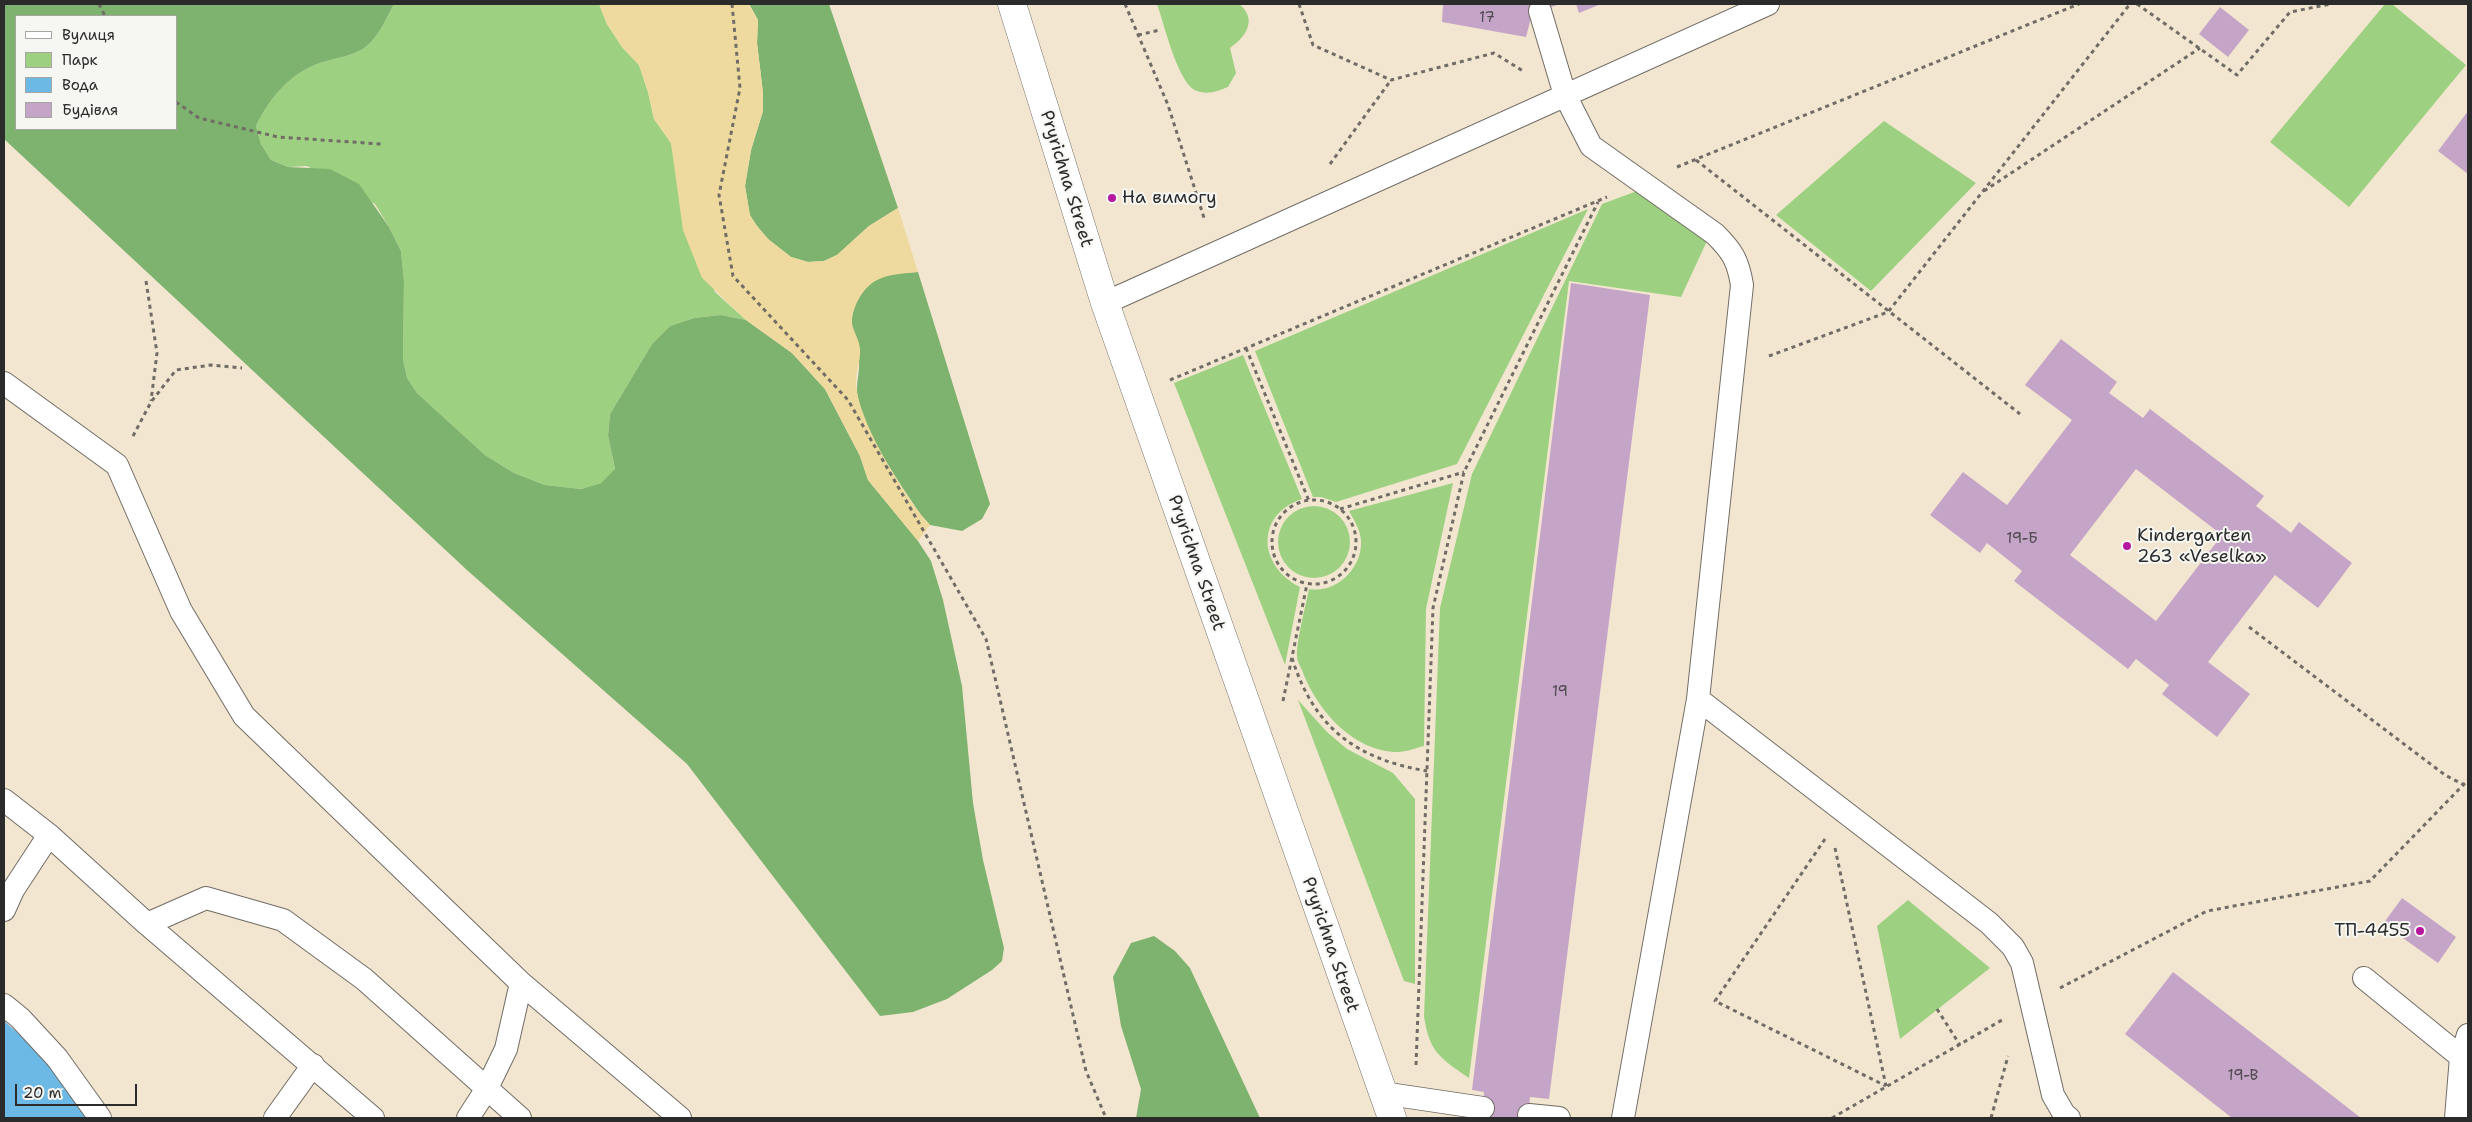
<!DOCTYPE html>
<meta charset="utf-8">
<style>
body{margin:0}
#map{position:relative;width:2472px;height:1122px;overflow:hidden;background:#f3e6d1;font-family:"Shantell Sans",sans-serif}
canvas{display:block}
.frame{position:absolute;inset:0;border:5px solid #2b2b2b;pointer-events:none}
.legend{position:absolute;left:15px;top:15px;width:162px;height:115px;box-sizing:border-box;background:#f6f6f2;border:1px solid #a5a5a2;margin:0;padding:6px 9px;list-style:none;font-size:15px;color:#2b2b2b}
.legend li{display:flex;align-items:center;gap:10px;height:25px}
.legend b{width:25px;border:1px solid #a5a5a2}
.scale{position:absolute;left:15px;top:1084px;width:122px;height:22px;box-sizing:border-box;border:2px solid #2b2b2b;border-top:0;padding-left:6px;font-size:15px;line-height:18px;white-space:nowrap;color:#2b2b2b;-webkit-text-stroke:4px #f6f6f2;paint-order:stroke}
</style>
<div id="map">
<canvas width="2472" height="1122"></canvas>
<div class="frame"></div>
<ul class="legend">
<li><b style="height:6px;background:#fff"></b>Вулиця</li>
<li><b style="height:14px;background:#9dd181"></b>Парк</li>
<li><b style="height:14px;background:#6cb9e6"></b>Вода</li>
<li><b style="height:14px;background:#c5a5c7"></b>Будівля</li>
</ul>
<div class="scale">20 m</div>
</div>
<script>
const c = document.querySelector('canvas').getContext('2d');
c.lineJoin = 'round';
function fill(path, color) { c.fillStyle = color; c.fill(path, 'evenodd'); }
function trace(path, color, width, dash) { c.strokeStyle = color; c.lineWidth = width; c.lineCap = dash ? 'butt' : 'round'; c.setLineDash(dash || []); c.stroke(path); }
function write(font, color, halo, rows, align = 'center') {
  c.font = font + ' "Shantell Sans",sans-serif'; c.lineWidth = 4; c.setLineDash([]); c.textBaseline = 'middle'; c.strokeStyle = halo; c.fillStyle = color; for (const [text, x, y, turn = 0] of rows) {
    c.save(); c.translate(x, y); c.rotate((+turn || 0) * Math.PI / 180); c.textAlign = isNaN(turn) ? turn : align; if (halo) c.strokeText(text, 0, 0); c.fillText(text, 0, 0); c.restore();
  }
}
fill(new Path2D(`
 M394,4h205l8,20 15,23 17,18 9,27 6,27 17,24 4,20 40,129 31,28 -25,-5 -27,3 -24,8 -18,18 -42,70 -2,20 7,36 -14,13 -20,6 -36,-4 -31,-12 -29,-18 -68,-62 -10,-15 -4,-19 1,-78 -3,-30 -12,-24 -14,-23 -68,-38 -19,1 -17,-7 -10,-16 -5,-18c13,-27 34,-53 64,-63 14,-5 35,-7 47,-17 12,-10 20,-29 27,-42z
 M1157,4h82c19,15 7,33 -9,44l6,25 -8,14c-10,4 -20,8 -31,4 -19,-6 -33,-68 -40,-87z
 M2385,4h7l74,61 -117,142 -79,-65z
 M1884,121l92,62 -105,108 -95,-76z
 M1637,191l70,50 -26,56 -112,-16 -100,797c-29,-20 -40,-26 -45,-62l16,-408 32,-134 130,-270z
 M1588,209l-131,255 -121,38 -15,-5h-8l-58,-146z
 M1243,355l59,144c-47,16 -44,67 -2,88l-15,78 -111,-282z
 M1453,483l-27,126 -2,137c-8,2 -18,6 -26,6 -45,0 -82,-43 -96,-82 -2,-4 -5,-9 -5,-14 -1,-13 9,-52 12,-67 28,5 54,-22 52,-49 -1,-11 -7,-20 -12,-29z
 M1278 542a36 36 0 1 1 72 0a36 36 0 1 1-72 0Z
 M1298,700l29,32 20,17 46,24 22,26v185l-11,-3z
 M1908,900l82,68 -90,71 -23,-113z`), '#9dd181');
fill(new Path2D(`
 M4,4h390c-7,13 -15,32 -27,42 -12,10 -33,12 -47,17 -30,10 -51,36 -64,63l5,18 10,16 17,7 42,2 29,15 30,43 12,24 3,30 -1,78 4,19 10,15 68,62 29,18 31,12 36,4 20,-6 14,-14 -7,-34 2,-21 42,-70 18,-18 24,-8 27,-3 25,5 46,33 33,36 35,67 8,24 50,61 13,20 12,39 19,86 11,117 10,57 21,88 -2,13 -10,9 -45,29 -34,13 -33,4 -193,-252 -219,-193 -464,-432zM16,16h160v113h-160z
 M749,4h80l69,204 -29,18 -32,29 -13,6 -16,1 -17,-5 -23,-18 -11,-13 -7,-10 -5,-30 6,-36 12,-39v-18l-6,-50 1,-23z
 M918,272l72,232 -8,15 -20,12 -32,-6 -9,-10c-19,-28 -57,-83 -63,-116 -3,-16 2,-25 1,-38 -2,-12 -6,-25 -7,-37 -1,-19 13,-42 32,-48 10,-3 23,-3 34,-4z
 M1154,936l21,15 15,17 70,150h-124l5,-29 -20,-63 -8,-49 18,-34z`), '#7eb36f');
fill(new Path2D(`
 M599,4h150l9,16 -1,23 6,50v18l-12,39 -6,36 5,29 7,11 11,13 23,18 17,5 16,-1 13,-6 32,-29 29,-18 20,64c-29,3 -46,2 -61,30 -3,7 -6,15 -5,22 2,9 8,17 8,26 1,11 -5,23 -4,34 2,37 49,114 74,141l-12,16 -50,-61 -8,-24 -35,-67 -33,-36 -46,-33 -44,-42 -19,-48 -12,-87 -17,-24 -6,-27 -9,-27 -17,-18 -15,-23z`), '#eeda9e');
fill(new Path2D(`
 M4,1021l32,28 31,39 20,30h-83z`), '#6cb9e6');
fill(new Path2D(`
 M1443,4h117l-28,10 -6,23 -84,-15z
 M1576,4h25l-22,9z
 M2220,7l29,23 -21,27 -29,-23z
 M2468,111v63l-30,-23z
 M1571,283l79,12 -101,804 -19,-2 -2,21h-46l2,-26 -12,-2z
 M2061,339l56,43 -8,11 34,25 7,-9 114,87 -8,10 35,27 8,-11 53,41 -34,45 -43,-33 -67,87 42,32 -33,43 -55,-43 7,-9 -33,-26 -8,10 -114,-88 8,-10 -35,-28 -7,10 -50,-38 33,-43 44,33 65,-85 -47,-35zM2136,469l86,66 -66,86 -86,-66z
 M2402,898l54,39 -18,26 -55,-39z
 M2173,972l188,146h-129l-107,-84z`), '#c5a5c7');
const lane = new Path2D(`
 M1540,11l25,84 26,51 124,88c17,17 23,26 27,51l-44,414 291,224 24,24 9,16 31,132 11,19 5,4
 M1105,303l663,-299
 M4,383l113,82 64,146 63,105 277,267 159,135
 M4,800l45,35 98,89 226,194
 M4,910l9,-20 36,-55
 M147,924l59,-26 77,22 81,59 156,139
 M2364,978l97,79
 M4,1005l16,13 37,40 43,60
 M1382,1093l101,15
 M1529,1115l30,3
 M275,1118l38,-53
 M468,1118l18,-28 20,-41 15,-66
 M1623,1118l75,-419
 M2456,1118l5,-61 7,-22`);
const street = new Path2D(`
 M1012,4l93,299 287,815`);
trace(lane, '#716c65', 24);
trace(street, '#716c65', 29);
trace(new Path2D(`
 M99,4l6,12
 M732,4l8,84 -21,107 14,81 115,124 138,239 100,432 20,47
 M1125,4l43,101 37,116
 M1299,4l14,41 78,35 103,-27 29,18
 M2137,4l100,71 53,-63 41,-8
 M1138,35l22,-5
 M176,102l23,16 79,19 103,7
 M1696,160l324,254
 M1330,164l61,-84
 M1677,167l402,-163
 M1984,191l216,-143
 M146,281l11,72 -6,48
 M1246,348l63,153
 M1769,356l119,-44 242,-308
 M1170,380l437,-183
 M133,436l18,-34 25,-32 35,-5 31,3
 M1272 542a42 42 0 1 1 84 0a42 42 0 1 1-84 0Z
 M1340,509l124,-37
 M2249,627l196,148 23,12
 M1292,658c22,70 64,101 135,113
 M1283,701l24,-117
 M1825,839l-110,162 171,85
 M1835,848l51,238
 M2060,988l147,-77 163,-30 98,-101
 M1937,1009l23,36
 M1416,1065l17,-457 31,-136 134,-270
 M1832,1118l170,-98
 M1991,1118l17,-62`), '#716c65', 3, [4, 4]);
trace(lane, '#fff', 22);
trace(street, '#fff', 28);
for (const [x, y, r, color] of [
 [1112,198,5,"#b5179e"],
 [2127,546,5,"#b5179e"],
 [2420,931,5,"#b5179e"]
]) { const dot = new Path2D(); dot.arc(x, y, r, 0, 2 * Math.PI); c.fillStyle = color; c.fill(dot); trace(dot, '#f6f6f2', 2); }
write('15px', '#524a52', null, [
 ["17",1487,18],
 ["19-Б",2022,539],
 ["19",1560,692],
 ["19-В",2243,1076]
]);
write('18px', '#2b2b2b', '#f6f6f2', [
 ["Pryrichna Street",1066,179,73],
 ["Pryrichna Street",1196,563,71],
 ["Pryrichna Street",1330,945,71]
]);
write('18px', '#2b2b2b', '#f6f6f2', [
 ["На вимогу",1122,198],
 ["Kindergarten",2137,536],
 ["263 «Veselka»",2137,557],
 ["ТП-4455",2410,931,"right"]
], 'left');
</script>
